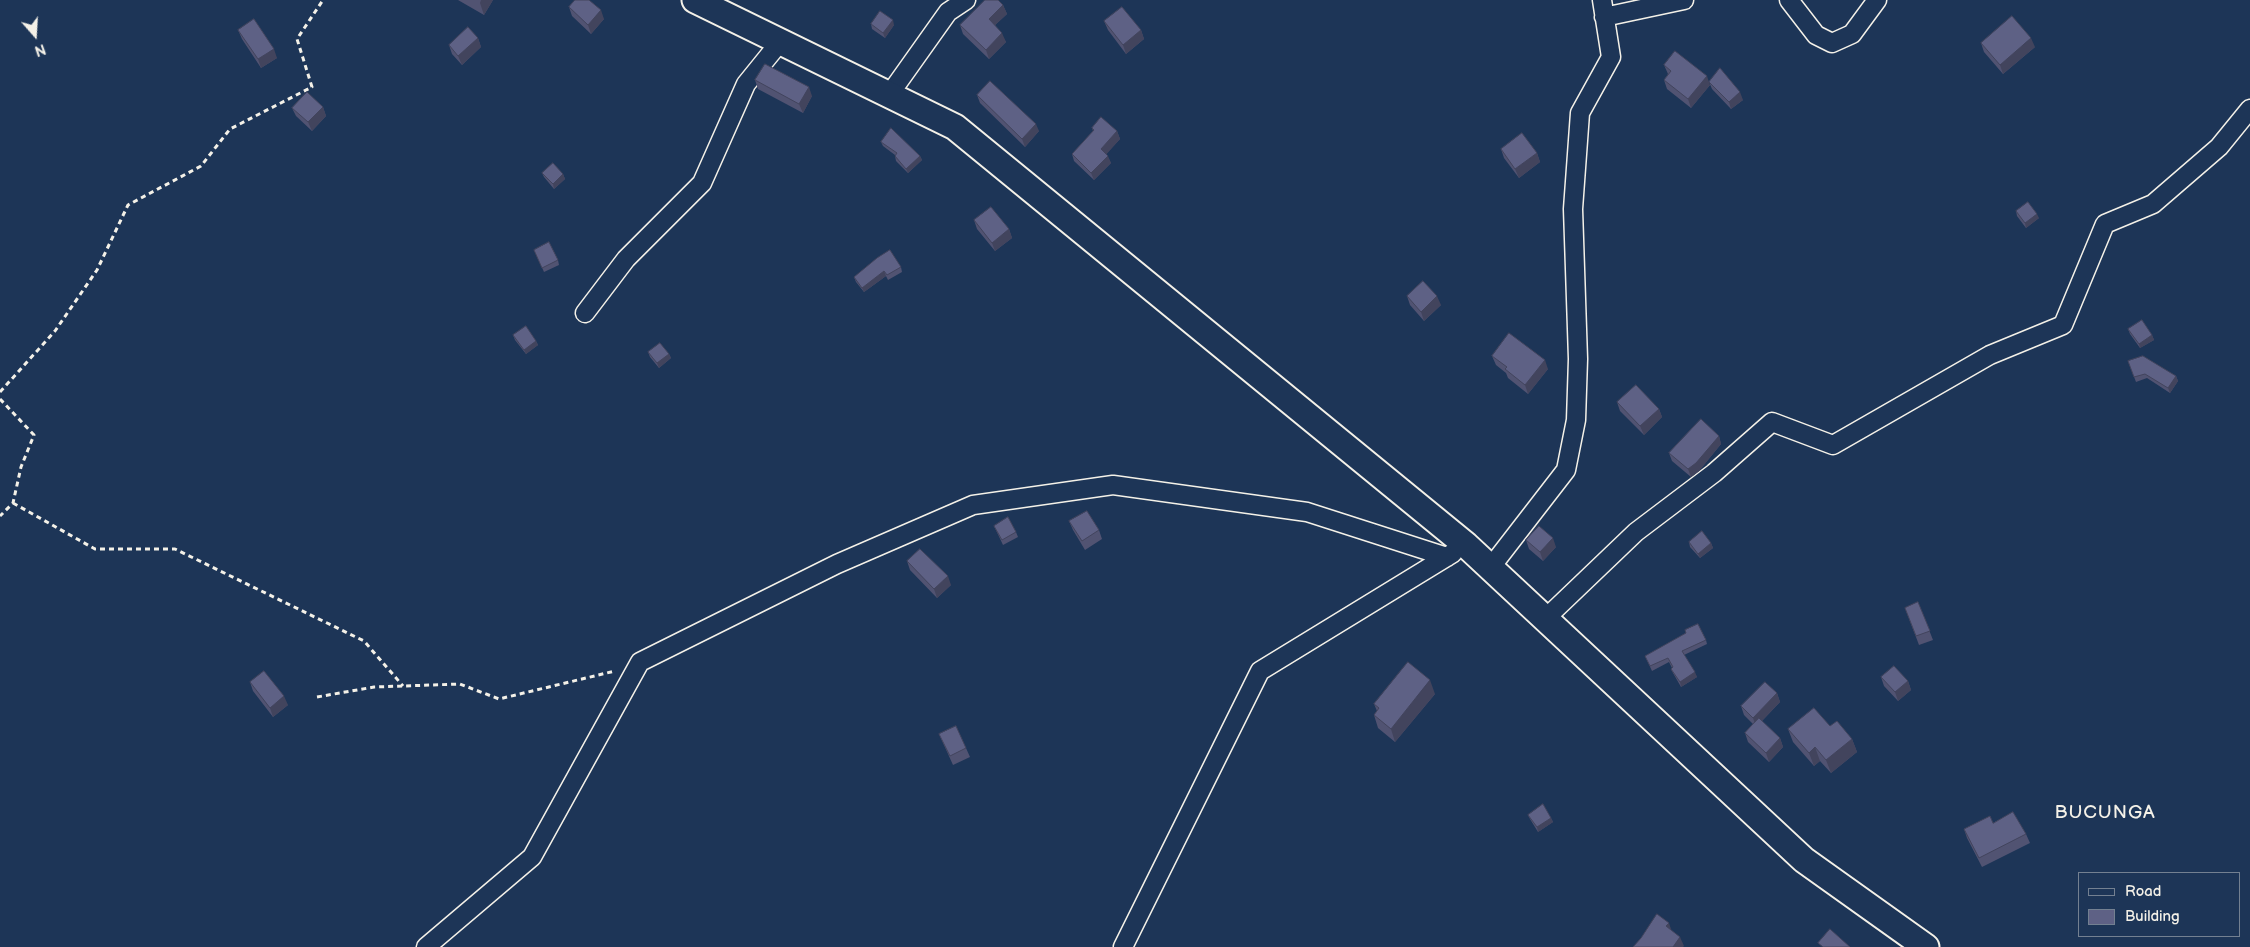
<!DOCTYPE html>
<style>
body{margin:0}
#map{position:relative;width:2250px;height:947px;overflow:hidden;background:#1d3557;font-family:"Balsamiq Sans",sans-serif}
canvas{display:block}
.legend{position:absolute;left:2078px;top:872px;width:162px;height:65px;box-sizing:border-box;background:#1d3557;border:1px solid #738091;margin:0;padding:6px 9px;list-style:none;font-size:15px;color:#f4f1e8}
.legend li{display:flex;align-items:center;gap:10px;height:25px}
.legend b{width:25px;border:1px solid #738091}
.north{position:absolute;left:10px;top:10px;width:50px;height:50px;-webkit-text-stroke:4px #1d3557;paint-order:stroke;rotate:161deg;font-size:14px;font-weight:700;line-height:20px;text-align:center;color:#f4f1e8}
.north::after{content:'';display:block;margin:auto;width:18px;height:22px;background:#f4f1e8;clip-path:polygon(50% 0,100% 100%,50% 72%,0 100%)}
</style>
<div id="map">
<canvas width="2250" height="947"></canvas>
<ul class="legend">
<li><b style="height:6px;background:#1d3557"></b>Road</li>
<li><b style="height:14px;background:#5e6185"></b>Building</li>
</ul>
<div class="north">N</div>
</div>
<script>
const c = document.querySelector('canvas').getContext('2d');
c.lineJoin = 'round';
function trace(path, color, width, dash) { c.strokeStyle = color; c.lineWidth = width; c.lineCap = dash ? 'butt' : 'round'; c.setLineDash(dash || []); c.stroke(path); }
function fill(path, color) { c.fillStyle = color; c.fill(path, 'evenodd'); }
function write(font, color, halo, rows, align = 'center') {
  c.font = font + ' "Balsamiq Sans",sans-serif'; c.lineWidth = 4; c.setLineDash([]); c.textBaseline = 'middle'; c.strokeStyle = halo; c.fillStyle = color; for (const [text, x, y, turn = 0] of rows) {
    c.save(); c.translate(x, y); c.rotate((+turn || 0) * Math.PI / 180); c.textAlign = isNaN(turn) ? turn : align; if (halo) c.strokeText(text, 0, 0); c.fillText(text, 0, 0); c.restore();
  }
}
const street = new Path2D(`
 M1789,0l27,35 16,8 20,-9 25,-34
 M1604,17l80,-17
 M889,95l59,-83 18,-12
 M585,313l41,-54 76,-76 44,-99 34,-42
 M1491,567l75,-97 10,-50 2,-61 -5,-150 7,-96 31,-56 -9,-57
 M1545,619l91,-87 78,-59 58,-51 61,23 157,-90 73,-30 42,-101 48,-20 66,-57 31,-38
 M426,947l106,-90 108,-195 197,-98 136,-59 140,-20 194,27 140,45
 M1123,947l137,-276 193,-118`);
const secondary = new Path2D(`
 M695,0l260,127 511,418 338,315 122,87`);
trace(street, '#f4f1e8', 21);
trace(secondary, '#f4f1e8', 29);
trace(new Path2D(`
 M0,392l55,-61 42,-61 31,-65 73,-39 29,-37 82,-42 -15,-48 26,-39
 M0,399l34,36 -13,32 -8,36 -13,13
 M13,503l82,46h80l189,92 39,45
 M317,697l57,-10 86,-3 39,15 116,-28`), '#f4f1e8', 3, [5, 4]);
trace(street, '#1d3557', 18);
trace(secondary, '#1d3557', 25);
fill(new Path2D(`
 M458,0h35l-9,15z
 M1003,5l4,9 -12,11 11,17 -17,17 -26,-25 -3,-9z
 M569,7l35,12 -13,15 -19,-18z
 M1104,21l37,9 3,9 -18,15 -18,-24z
 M871,24l23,1 -9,13 -13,-9z
 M238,30l39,28 -16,10 -19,-29z
 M478,38l3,9 -19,18 -10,-11 -3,-9z
 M1981,43l54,4 -32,27 -19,-22z
 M1664,65l46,20 -19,23 -24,-19 -3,-9 4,-6z
 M755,80l57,16 -9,17 -45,-24z
 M1709,82l34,18 -12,9 -19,-20z
 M977,95l62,36 -14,16 -45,-44z
 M323,107l3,9 -14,15 -16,-15 -4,-8z
 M1092,128l25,3 3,8 -14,15 5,9 -17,17 -20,-19 -2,-7 21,-23z
 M881,142l39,14 2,4 -14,13 -12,-12 -1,-5v-1l-12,-9z
 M1501,149l36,4 3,9 -21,16 -15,-20z
 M542,173l21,1 2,5 -11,10 -10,-12z
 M2016,211l23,7 -13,10 -9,-12z
 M974,220l35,9 3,9 -17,13 -18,-22z
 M534,250l24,10 1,5 -15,7z
 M901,267l1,5 -14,8 -2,-4 -22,16 -8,-10 -2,-5z
 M1407,296l34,9 -17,16 -14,-16z
 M2128,329l24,6 2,5 -14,8 -10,-14z
 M513,335l23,6 2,4 -12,9 -11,-14z
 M648,352l21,2 2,4 -12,10 -9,-11z
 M1492,356l56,13 -20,25 -20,-16 -2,-5 -10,-8z
 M2128,361l48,15 2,5 -8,12 -23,-15 -11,4z
 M1617,402l42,7 3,8 -18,18 -24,-24z
 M1719,436l2,8 -22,27 -8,6 -19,-16 -3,-8z
 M1069,521l30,9 3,9 -17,11 -12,-20z
 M994,526l22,6 2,5 -15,8z
 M1526,540l30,7 -13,14 -14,-12z
 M1689,542l22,1 2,5 -13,10 -10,-11z
 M907,561l44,24 -14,13 -27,-28z
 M1918,602l15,38 -14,5 -14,-37z
 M1706,640l1,4 -23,11 13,22 -16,10 -8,-14 -2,-4 1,-1 -3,-6 -17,9 -7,-15z
 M1881,677l27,4 3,9 -13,11 -14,-15z
 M250,682l38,23 -15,12 -20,-26z
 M1777,693l3,9 -18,19 18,17 3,9 -14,15 -21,-20 -3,-9 8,-9 -9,-9 -3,-9z
 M1435,694l-40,48 -17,-14 -4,-13 3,-4 -3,-7z
 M1830,726l22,13 5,13 -26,21 -11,-12 -6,5 -21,-24 -5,-13z
 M939,734l27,14 4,9 -17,8z
 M1528,815l23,3 2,4 -15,10 -8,-13z
 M1964,829l62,5 4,9 -48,24 -15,-29z`), '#515372');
fill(new Path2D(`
 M481,0h12l-9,15 -4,-12z
 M1003,5l4,9 -15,14 -3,-9z
 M601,10l3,9 -13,15 -3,-9z
 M893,20l1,5 -9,13 -2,-5z
 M1141,30l3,9 -18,15 -3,-9z
 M1002,33l4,9 -17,17 -3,-9z
 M478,38l3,9 -19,18 -4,-9z
 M2031,38l4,9 -32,27 -3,-9z
 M274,49l3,9 -16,10 -3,-9z
 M1707,76l3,9 -19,23 -3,-9z
 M809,87l3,9 -9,17 -4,-9z
 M1740,92l3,8 -12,9 -2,-7z
 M323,107l3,9 -14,15 -4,-9z
 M1036,124l3,7 -14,16 -3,-8z
 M1117,131l3,8 -16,18 -3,-8z
 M1537,153l3,9 -21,16 -4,-9z
 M920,156l2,4 -14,13 -2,-4z
 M1108,156l3,7 -17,17 -3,-7z
 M563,174l2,5 -11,10 -1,-5z
 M2037,214l2,4 -13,10 -1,-5z
 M1009,229l3,9 -17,13 -3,-8z
 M884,271l2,5 -22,16 -2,-4z
 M1437,296l4,9 -17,16 -3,-9z
 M2152,335l2,5 -14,8 -1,-4z
 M536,341l2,4 -12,9 -2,-4z
 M669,354l2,4 -12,10 -2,-5z
 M1545,360l3,9 -20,25 -3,-9z
 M2176,376l2,5 -8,12 -2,-5z
 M1659,409l3,8 -18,18 -4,-9z
 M1719,436l2,8 -22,27 -8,6 -3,-8z
 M1553,538l3,9 -13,14 -3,-9z
 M1711,543l2,5 -13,10 -2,-4z
 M948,576l3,9 -14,13 -3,-9z
 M1695,672l2,5 -16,10 -1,-5z
 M1430,680l5,14 -40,48 -4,-13z
 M1908,681l3,9 -13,11 -3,-9z
 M1777,693l3,9 -24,25 -3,-9z
 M284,696l4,9 -15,12 -3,-9z
 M1780,738l3,9 -14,15 -3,-9z
 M1852,739l5,13 -26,21 -5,-13z
 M1815,747l5,14 -6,5 -5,-13z
 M1551,818l2,4 -15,10 -1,-5z
 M1669,923l3,9 -6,-6z
 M1680,937l4,9 -1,1h-10z`), '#42445d');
const building = new Path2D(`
 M575,0h14l12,10 -13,15 -19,-18z
 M985,0h13l5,5 -14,14 13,14 -16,17 -26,-25z
 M1122,7l19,23 -18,15 -19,-24z
 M880,11l13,9 -10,13 -12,-9z
 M2012,16l19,22 -31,27 -19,-22z
 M254,19l20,30 -16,10 -20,-29z
 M468,27l10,11 -20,18 -9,-11z
 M1675,51l32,25 -19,23 -24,-19 7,-9 -7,-6z
 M765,64l44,23 -10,17 -44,-24z
 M1720,68l20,24 -11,10 -20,-20z
 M990,81l46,43 -14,15 -45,-44z
 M307,92l16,15 -15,15 -16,-14z
 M1101,117l16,14 -16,18 7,7 -17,17 -19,-19 22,-24 -2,-2z
 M891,128l29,28 -14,13 -11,-13 2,-3 -16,-11z
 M1522,133l15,20 -22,16 -14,-20z
 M553,163l10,11 -10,10 -11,-11z
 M2028,202l9,12 -12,9 -9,-12z
 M991,207l18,22 -17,14 -18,-23z
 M549,242l9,18 -16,8 -8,-18z
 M890,250l11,17 -14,8 -3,-4 -22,17 -8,-11 23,-19z
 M1423,281l14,15 -16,16 -14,-16z
 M2142,320l10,15 -13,9 -11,-15z
 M526,326l10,15 -12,9 -11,-15z
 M1509,333l36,27 -20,25 -20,-16 2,-2 -15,-11z
 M660,343l9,11 -12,9 -9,-11z
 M2143,356l33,20 -8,12 -23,-14 -11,3 -6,-16z
 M1636,385l23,24 -19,17 -23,-24z
 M1701,419l18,17 -23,27 -8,6 -19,-16z
 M1087,511l12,19 -17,11 -13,-20z
 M1008,517l8,15 -14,8 -8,-14z
 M1539,526l14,12 -13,14 -14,-12z
 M1702,531l9,12 -13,11 -9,-12z
 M920,549l28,27 -14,13 -27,-28z
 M1918,602l12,29 -14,5 -11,-28z
 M1698,624l8,16 -24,11 13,21 -15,10 -9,-13 2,-2 -5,-9 -18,8 -5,-10 41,-23 -1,-3z
 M1408,662l22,18 -39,49 -17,-14 5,-7 -5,-4z
 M1894,666l14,15 -13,11 -14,-15z
 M264,671l20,25 -14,12 -20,-26z
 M1765,682l12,11 -24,25 -12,-12z
 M1814,708l16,18 7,-5 15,18 -26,21 -11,-13 -6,6 -21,-24z
 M1759,718l21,20 -14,15 -21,-20z
 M956,726l10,22 -16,8 -11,-22z
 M1543,804l8,14 -14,9 -9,-12z
 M2013,812l13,22 -47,24 -15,-29 26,-13 3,7z
 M1657,914l12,9 -3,3 14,11 -7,10h-40l8,-9z
 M1830,929l20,18h-27l-5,-4z`);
fill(building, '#5e6185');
trace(building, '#42445d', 1);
c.letterSpacing = '1px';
write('19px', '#f4f1e8', '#1d3557', [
 ["BUCUNGA",2105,813]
]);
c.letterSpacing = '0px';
</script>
